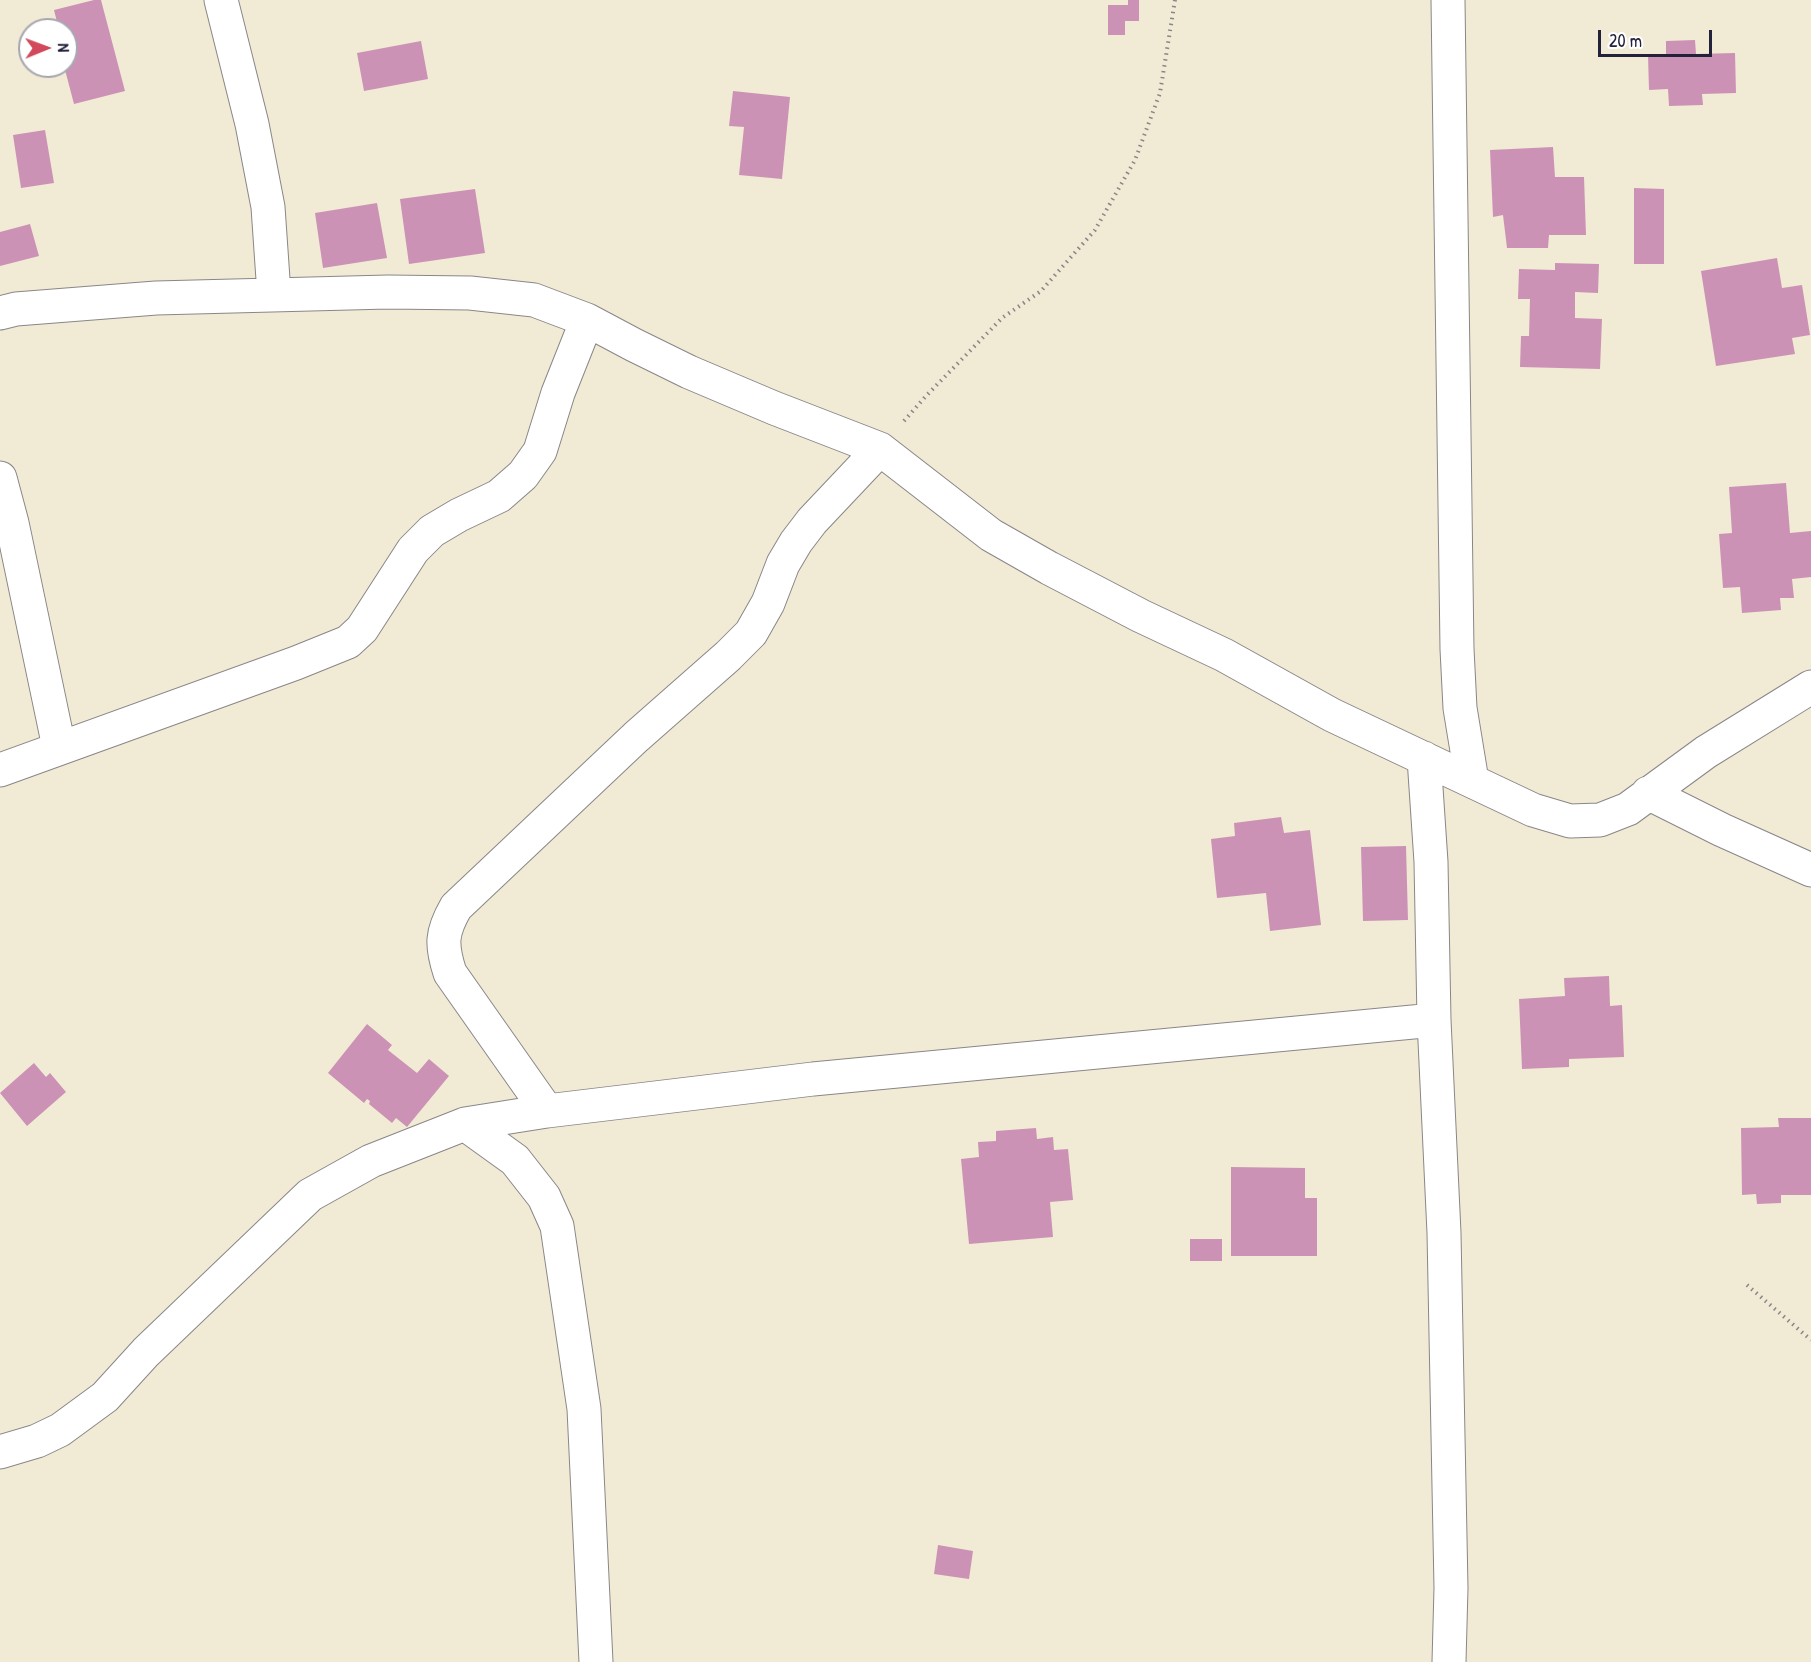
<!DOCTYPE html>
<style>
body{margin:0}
#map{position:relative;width:1811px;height:1662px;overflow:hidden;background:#f1ebd5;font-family:"Patrick Hand",sans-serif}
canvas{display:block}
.north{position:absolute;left:18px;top:18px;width:60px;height:60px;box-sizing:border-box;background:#fff;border:2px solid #a7a7b1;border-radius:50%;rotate:89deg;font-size:16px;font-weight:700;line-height:24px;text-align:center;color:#22223b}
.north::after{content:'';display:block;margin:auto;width:21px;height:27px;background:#d1495b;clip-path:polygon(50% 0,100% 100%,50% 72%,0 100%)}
.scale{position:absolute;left:1598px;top:30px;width:114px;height:27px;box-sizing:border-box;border:3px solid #22223b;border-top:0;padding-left:8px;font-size:18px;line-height:21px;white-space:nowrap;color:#22223b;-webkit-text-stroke:4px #fff;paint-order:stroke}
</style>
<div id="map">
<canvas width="1811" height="1662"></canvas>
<div class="north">N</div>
<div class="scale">20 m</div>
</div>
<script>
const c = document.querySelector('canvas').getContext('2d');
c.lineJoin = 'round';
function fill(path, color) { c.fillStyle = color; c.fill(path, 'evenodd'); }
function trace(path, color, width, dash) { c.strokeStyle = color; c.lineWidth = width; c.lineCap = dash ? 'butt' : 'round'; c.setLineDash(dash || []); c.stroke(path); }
fill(new Path2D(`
 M94,0h7l24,91 -51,13 -10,-38h2v-36l-21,-1 13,-3 -4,-16z
 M1128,0h11v21h-14v14h-17v-30h20z
 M1695,40l1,14 39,-1 1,40 -34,1 1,11 -34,1 -1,-17 -19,1 -1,-35 18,-1v-13z
 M421,41l7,38 -64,12 -7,-38z
 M733,91l57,6 -8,82 -43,-4 5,-48 -15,-1z
 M45,130l9,53 -33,5 -8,-53z
 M1553,147l2,30h29l2,58h-37l-1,13h-41l-4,-33 -10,2 -3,-67z
 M1634,188l30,1v75h-30z
 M475,189l10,64 -76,11 -9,-65z
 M377,203l10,55 -64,10 -8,-55z
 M30,224l9,32 -39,10v-34z
 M1777,258l5,30 20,-3 8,50 -18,3 3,16 -79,12 -15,-95z
 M1555,263l44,1 -1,29 -23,-1v26l27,1 -2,50 -80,-2 1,-31h8l1,-37h-12l1,-30 36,1z
 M1786,483l4,50 21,-2v46l-19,2 2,19h-14l1,12 -39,3 -2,-26 -17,1 -4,-54 13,-1 -3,-46z
 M1281,817l3,16 26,-3 11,95 -51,6 -4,-38 -49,5 -6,-59 24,-3 -1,-13z
 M1406,846l2,74 -45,1 -2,-74z
 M1609,976l1,30 12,-1 2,52 -55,2v8l-47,2 -3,-70 46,-3 -1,-18z
 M367,1024l25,21 -4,5 29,23 12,-14 20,17 -42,51 -11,-9 -4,5 -23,-19 1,-3 -3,-2 -3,4 -36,-30z
 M34,1063l12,14 4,-4 16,19 -39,34 -27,-33z
 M1778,1118h33v77h-30v8l-24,1 -1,-10 -14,1 -1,-67 38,-1z
 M1036,1128l1,11 16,-2 1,13 14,-1 5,51 -23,2 3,35 -84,7 -8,-85 18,-2 -1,-15 18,-1v-10z
 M1231,1167l74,1v30h12v58h-86z
 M1190,1239h32v22h-32z
 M938,1545l35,6 -4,28 -35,-5z`), '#cc92b5');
const minor = new Path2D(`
 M221,0l31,124 16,83 6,87
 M1448,0l9,649 3,59 12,73
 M0,313l16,-4 140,-11 232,-6 82,1 64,7 53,20 47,25 55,27 85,36 106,41 111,86 58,33 92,48 83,39 108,60 201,95 37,11 30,-1 28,-11 78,-57 105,-65
 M0,478l12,45 47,224
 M1424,758l7,104 3,158 10,213 7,355 -2,74
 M0,770l296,-107 52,-21 14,-13 51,-79 19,-19 27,-16 40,-19 24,-21 17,-24 18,-58 29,-73
 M1648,793l74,37 89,40
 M547,1111l-97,-138c-9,-28 -9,-40 6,-66l180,-170 92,-81 23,-23 17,-30 15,-39 13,-22 16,-21 68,-72
 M465,1124l50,36 29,37 13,29 27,183 12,253
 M0,1452l37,-11 23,-11 45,-33 41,-45 164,-157 61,-34 94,-37 82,-13 266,-32 621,-59`);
trace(minor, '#8a8688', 35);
trace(new Path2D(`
 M904,421l22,-25 76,-78 39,-27 54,-61 40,-70 25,-67 15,-93
 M1747,1285l64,55`), '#8a8688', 4, [1.5, 4.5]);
trace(minor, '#fff', 33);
</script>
